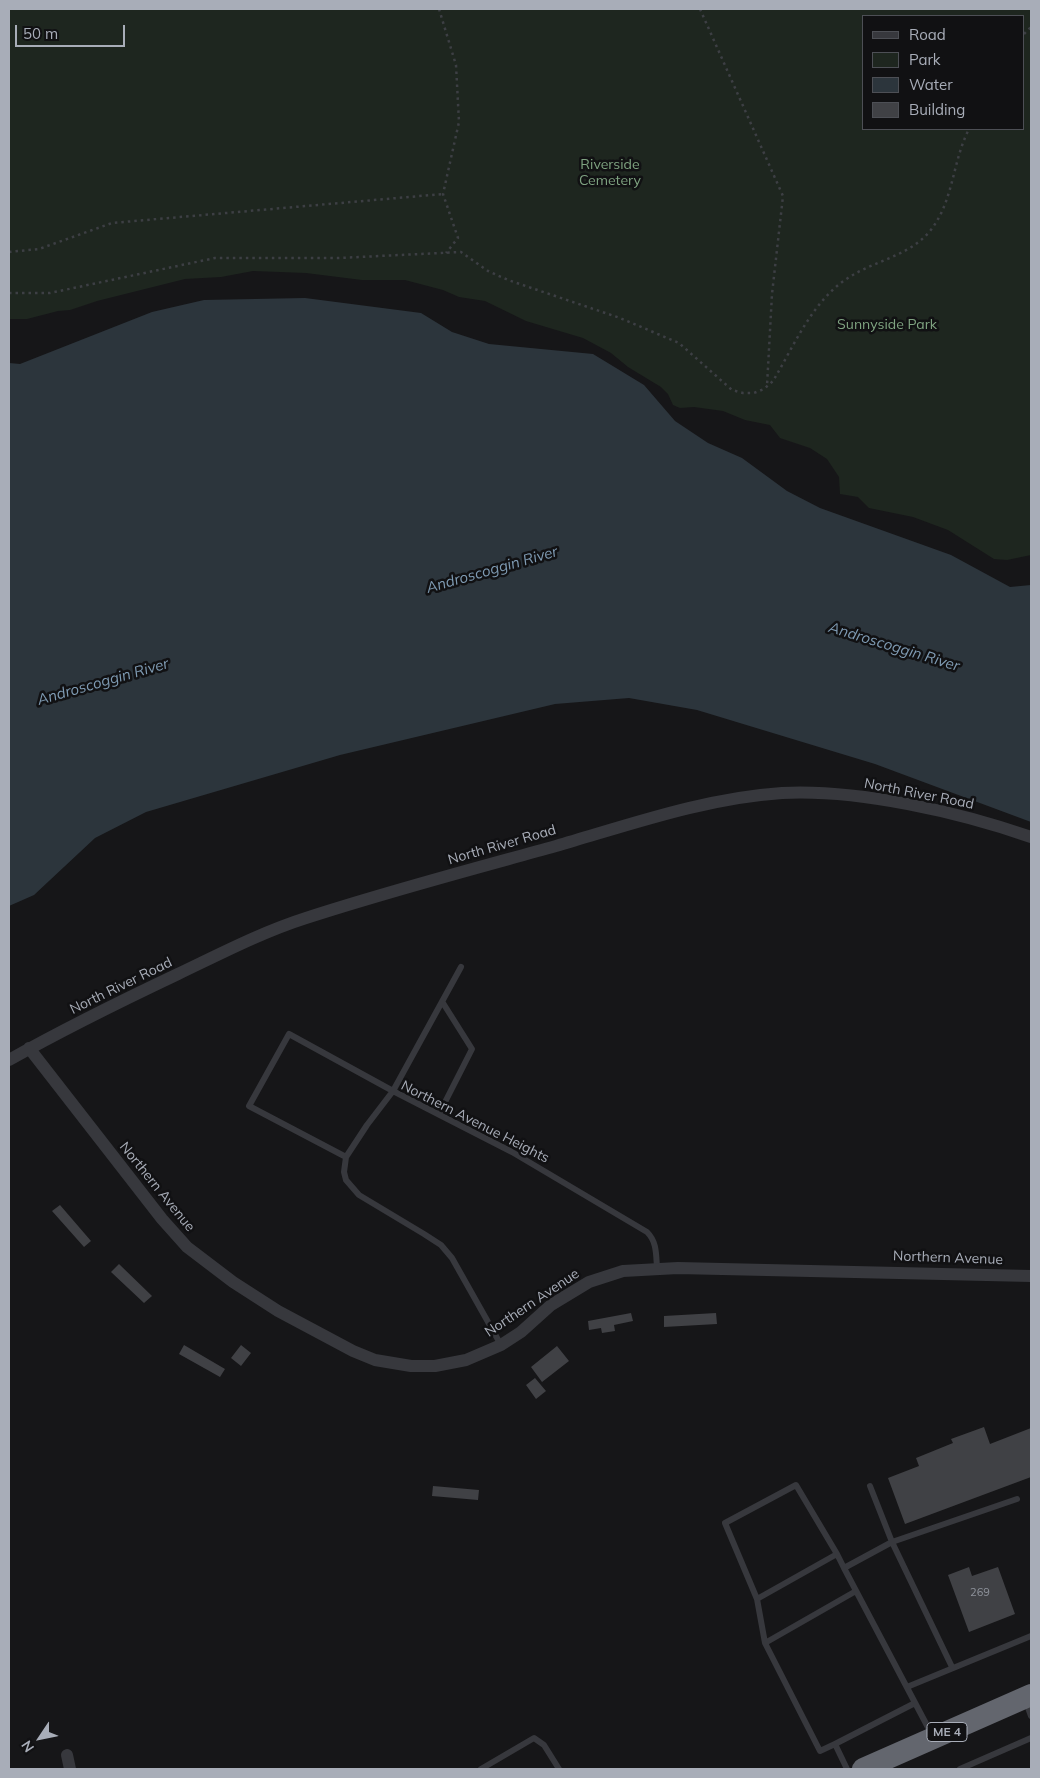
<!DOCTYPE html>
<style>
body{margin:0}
#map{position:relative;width:1040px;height:1778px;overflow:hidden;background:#161618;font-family:Mulish,sans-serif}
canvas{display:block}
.frame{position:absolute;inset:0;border:10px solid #a8adb8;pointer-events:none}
.legend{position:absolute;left:862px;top:15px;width:162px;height:115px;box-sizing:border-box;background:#111113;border:1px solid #4d4f55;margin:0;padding:6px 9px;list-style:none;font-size:15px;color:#a8adb8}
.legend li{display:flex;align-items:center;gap:10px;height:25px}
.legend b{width:25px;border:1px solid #4d4f55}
.north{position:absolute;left:15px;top:1713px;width:50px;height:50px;-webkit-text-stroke:4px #111113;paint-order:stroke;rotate:236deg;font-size:14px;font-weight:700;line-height:20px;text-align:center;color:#a8adb8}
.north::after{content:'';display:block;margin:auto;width:18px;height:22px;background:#a8adb8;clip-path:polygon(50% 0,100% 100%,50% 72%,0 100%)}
.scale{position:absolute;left:15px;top:25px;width:110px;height:22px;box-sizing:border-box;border:2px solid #a8adb8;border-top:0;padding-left:6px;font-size:15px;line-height:18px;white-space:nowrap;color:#a8adb8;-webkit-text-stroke:4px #111113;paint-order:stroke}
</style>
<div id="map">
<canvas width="1040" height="1778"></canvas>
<div class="frame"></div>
<ul class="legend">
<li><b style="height:6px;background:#37383d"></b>Road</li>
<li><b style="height:14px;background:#1e261f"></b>Park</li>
<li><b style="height:14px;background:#2c353c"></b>Water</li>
<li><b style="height:14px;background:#404145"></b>Building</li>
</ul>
<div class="north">N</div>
<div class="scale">50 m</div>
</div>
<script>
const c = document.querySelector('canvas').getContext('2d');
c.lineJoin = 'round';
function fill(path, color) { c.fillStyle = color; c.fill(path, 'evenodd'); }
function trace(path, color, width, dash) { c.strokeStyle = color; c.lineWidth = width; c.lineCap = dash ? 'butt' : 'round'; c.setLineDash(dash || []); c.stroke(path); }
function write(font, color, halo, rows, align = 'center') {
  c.font = font + ' Mulish,sans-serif'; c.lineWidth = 5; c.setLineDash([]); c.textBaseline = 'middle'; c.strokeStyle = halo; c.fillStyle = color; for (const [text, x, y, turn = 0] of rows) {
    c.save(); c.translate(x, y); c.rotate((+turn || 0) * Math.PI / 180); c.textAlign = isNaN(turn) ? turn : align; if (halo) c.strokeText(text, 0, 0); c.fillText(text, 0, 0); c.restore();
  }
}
fill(new Path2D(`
 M9,9h1022v546l-24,5 -13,-1 -46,-29 -35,-13 -44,-9 -11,-11 -18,-3 -1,-17 -12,-18 -17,-11 -30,-10 -10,-13 -25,-5 -22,-9 -29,-4 -14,1 -7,-3 -5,-11 -7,-7 -33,-20 -17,-14 -28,-15 -57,-17 -41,-20 -26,-4 -16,-7 -38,-10h-43l-56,-7 -53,-2 -32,6 -36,2 -88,22 -27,9 -12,1 -31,8h-18zM864,16h160v113h-160z`), '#1e261f');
fill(new Path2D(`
 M305,298l116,15 31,19 37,12 104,10 51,31 31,36 33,22 34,15 45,33 33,17 131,47 59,32 21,-2v237l-156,-58 -178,-54 -68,-12 -74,6 -215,51 -194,57 -51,26 -61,57 -25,11v-543l11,1 132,-52 52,-12z`), '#2c353c');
fill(new Path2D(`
 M60,1205l31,36 -7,6 -32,-36z
 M119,1264l33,32 -8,7 -33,-31z
 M631,1313l2,8 -19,4 1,6 -13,2 -1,-5 -12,2 -1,-9z
 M716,1313l1,11 -53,3v-11z
 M184,1345l41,24 -5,8 -41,-23z
 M241,1345l10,8 -10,13 -10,-8z
 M557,1346l12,15 -27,21 -11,-15z
 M535,1378l11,13 -10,8 -10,-14z
 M984,1427l6,17 41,-16v49l-126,47 -17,-46 31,-12 -3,-8 37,-15 -2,-4z
 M433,1486l46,4 -1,10 -46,-4z
 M969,1567l3,9 26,-9 17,47 -46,18 -21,-57z`), '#404145');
trace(new Path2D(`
 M439,9l17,56 3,57 -16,72 15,44 -12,15
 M700,9l83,187 -11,98 -5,92
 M1024,34l7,-7
 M9,252l30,-3 73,-26 331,-29
 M9,293h41l165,-35h124l122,-6 27,19 20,9 112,38 59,25 53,47 11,3h11l10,-4 9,-8c21,-35 39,-80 75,-103 27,-18 60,-21 82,-47 24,-30 22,-69 39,-102`), '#3d3f44', 2.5, [2.5, 4]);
trace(new Path2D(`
 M439,1114l33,-65 -29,-46
 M346,1157l-97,-51 40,-72 104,57 68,-124
 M501,1345l-49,-87 -11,-13 -17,-11 -65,-39 -13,-15 -2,-8 2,-15 21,-32 26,-34 119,61 135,80c10,10 9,22 10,36
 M870,1486l22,56 -48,26 88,167
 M844,1568l-7,-14 -80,45 8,44 91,-52
 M757,1599l-32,-76 71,-38 41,69
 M765,1643l55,108 15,-7
 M952,1667l-60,-125 125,-43
 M907,1687l124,-51
 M1026,1702l5,14
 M481,1769l53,-31 10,7 15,24
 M847,1769l-12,-25 80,-41
 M960,1769l71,-31`), '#37383d', 6);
trace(new Path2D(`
 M29,1048l133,171 25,28 46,35 45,29 75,40 22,9 36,6h24l31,-6 35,-15 20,-13 30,-27 38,-23 34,-11 55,-3 353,8
 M9,1060c55,-31 112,-59 169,-86 42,-20 84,-42 128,-56 83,-27 167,-49 250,-72 73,-21 149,-48 226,-53 76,-4 177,19 249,44
 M67,1755l3,14`), '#37383d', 12);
trace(new Path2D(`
 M863,1769l168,-74`), '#63666e', 22);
write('11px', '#8e929b', null, [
 ["269",980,1593]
]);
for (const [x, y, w] of [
 [947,1732,40]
]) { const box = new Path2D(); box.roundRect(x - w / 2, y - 9.5, w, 19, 4); c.fillStyle = '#111113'; c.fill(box); trace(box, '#a8adb8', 1); }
write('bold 12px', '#a8adb8', null, [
 ["ME 4",947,1732]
]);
write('14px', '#7fa381', '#111113', [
 ["Riverside",610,165],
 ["Cemetery",610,181],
 ["Sunnyside Park",887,325]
]);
write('14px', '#a8adb8', '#111113', [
 ["North River Road",919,794,11],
 ["North River Road",502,845,-16],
 ["North River Road",121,986,-26],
 ["Northern Avenue Heights",475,1122,27],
 ["Northern Avenue",157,1187,51],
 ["Northern Avenue",948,1258,2],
 ["Northern Avenue",532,1303,-34]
]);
write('italic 15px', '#7f9bb3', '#111113', [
 ["Androscoggin River",492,570,-16],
 ["Androscoggin River",894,647,17],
 ["Androscoggin River",103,682,-16]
]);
</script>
